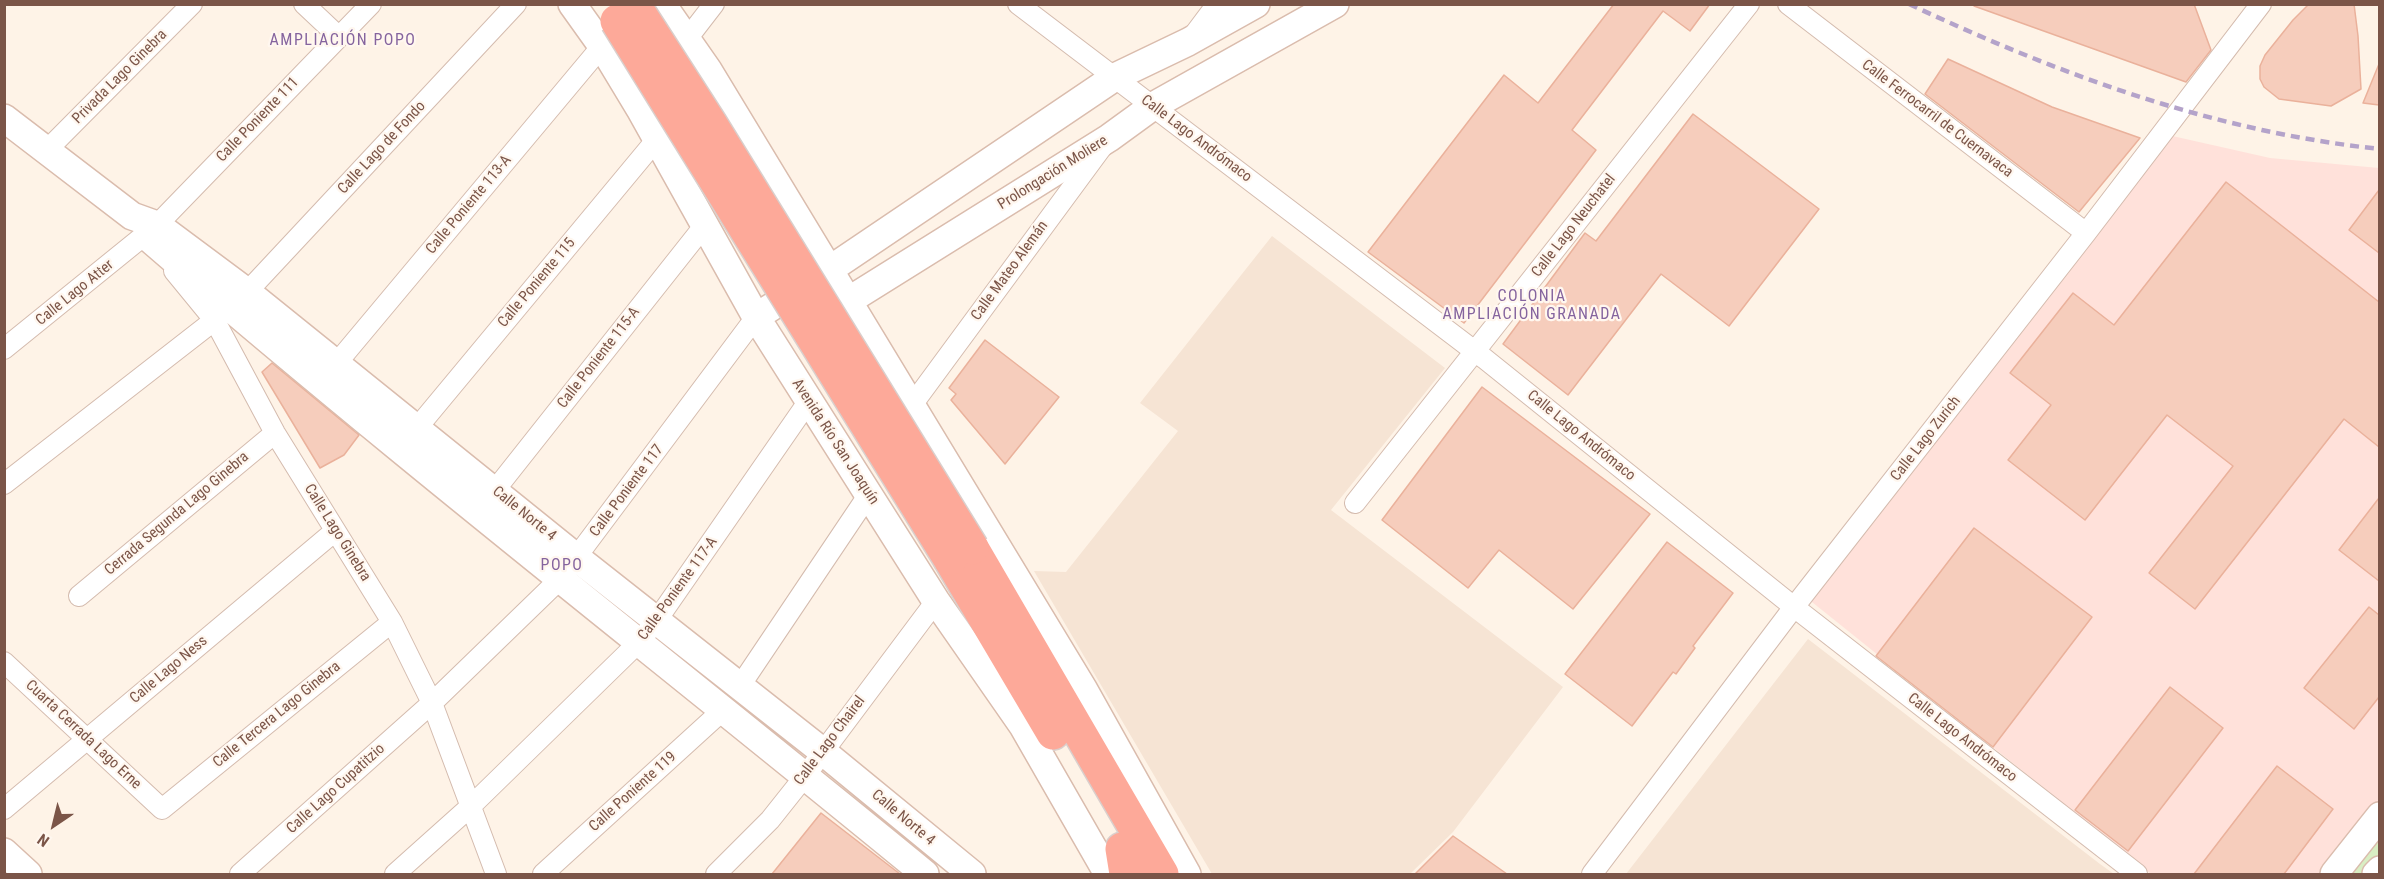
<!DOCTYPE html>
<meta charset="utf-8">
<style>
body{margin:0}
#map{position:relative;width:2384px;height:879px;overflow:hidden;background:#fef3e7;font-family:"Roboto Condensed",sans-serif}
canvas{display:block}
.frame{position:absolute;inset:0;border:6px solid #7b5548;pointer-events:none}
.north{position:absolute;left:24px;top:795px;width:60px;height:60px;-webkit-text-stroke:4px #fff7ef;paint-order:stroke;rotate:215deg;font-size:16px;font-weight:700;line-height:24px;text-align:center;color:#7b5548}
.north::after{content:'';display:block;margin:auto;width:21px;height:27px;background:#7b5548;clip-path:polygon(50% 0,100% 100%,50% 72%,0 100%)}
</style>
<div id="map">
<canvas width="2384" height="879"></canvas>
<div class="frame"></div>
<div class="north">N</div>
</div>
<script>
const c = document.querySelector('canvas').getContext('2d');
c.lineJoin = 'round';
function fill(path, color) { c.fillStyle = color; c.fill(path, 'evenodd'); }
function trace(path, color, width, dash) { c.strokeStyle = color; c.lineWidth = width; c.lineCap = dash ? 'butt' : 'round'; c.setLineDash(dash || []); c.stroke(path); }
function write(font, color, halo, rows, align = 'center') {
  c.font = font + ' "Roboto Condensed",sans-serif'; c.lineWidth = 4.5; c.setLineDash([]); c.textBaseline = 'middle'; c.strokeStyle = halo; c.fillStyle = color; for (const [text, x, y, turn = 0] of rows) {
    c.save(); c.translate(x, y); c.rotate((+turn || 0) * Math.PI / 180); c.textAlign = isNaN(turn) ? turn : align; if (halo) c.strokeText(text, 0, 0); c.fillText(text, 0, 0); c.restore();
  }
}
fill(new Path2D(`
 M1272,236l173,132 -114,142 232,177 -110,145 -43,42h-198l-178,-303 32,1 112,-141 -38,-28z
 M1808,639l292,225 14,10h-488z`), '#f6e4d4');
fill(new Path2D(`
 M2168,135l102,23 109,10v633l-55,73h-173l-344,-276z`), '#ffe1da');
fill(new Path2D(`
 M2367,834l12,9v11l-16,20h-29z`), '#d9eec3');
const building = new Path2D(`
 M1614,4h96l-20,27 -27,-20 -91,119 24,20 -132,173 -96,-71 136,-177 34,28z
 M1975,4h219l17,46 -25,32 -212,-76z
 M2309,4h45l4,32 3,53 -30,17 -52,-7 -15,-12 -4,-8v-13l5,-11 28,-35z
 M1948,59l104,48 88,31 -61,74 -154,-118z
 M2379,64v41l-16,-2z
 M1693,114l126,95 -90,117 -68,-52 -93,121 -65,-51 82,-111 11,8z
 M2226,182l153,120v145l-35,-28 -149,190 -46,-36 84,-107 -66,-51 -82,105 -77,-60 43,-55 -41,-32 63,-80 41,32z
 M2379,190v63l-30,-23z
 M985,340l74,57 -54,67 -54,-64 5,-6 -7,-6z
 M272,363l87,72 -15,20 -24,13 -58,-96z
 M1482,387l168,127 -77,95 -74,-59 -31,38 -86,-68z
 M2379,498v83l-40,-31z
 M1974,528l118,89 -99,130 -117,-91z
 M1667,542l66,51 -40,53 2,2 -19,26 -3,-2 -41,54 -67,-52z
 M2369,607l10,8v82l-25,32 -50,-41z
 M2170,687l53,41 -95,123 -53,-41z
 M2277,766l56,43 -49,65h-90z
 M821,813l79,61h-128z
 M1453,836l54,38h-92z`);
fill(building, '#f6cdbc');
trace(building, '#eab19b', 1.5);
const street = new Path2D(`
 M304,4l34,32
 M1018,4l467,355 309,248 343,267
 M1788,4l298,229
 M1193,36l24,-32
 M687,39l27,-35
 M47,150l145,-146
 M174,271l41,50 60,112 117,189 40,81 64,171
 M247,292l269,-288
 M4,349l153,-124 214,-221
 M336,364l266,-318
 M912,405l190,-258
 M417,428l240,-289
 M4,484l221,-172
 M495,490l209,-264
 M1355,503l394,-499
 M79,596l196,-163
 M4,662l158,147 230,-187
 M740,686l129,-192
 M4,809l331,-278
 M240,874l192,-171 128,-124 196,-262
 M395,874l76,-68 168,-164 18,-22 151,-218
 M543,874l180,-164
 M716,874l54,-54 35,-44 131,-175
 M1592,874l202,-267 292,-374 175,-229`);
const secondary = new Path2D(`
 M572,4l30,42 38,63 116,208 180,284 87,125 85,148
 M662,4l46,66 376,620 103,184
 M4,118l128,98 25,9 90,67 330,266 245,193 150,123
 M151,240c252,218 516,422 774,634
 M832,311l277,-173 44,-32 182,-102
 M756,317l73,-47 286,-193 73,-35 68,-38
 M4,852l24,22
 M2334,874l46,-58
 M2376,874l4,-4`);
const highway = new Path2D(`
 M972,548l190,326
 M950,559l103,174
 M1122,849l4,25`);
trace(street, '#d4bbae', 22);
trace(secondary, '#dabcad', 30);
trace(highway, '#dacfcc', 36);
trace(street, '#fff', 20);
trace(secondary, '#fff', 27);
trace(highway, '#fda999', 33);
trace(new Path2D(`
 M1909,4c149,70 306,128 471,145`), '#b4a3ca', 4.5, [9, 6]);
const highwayBridge = new Path2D(`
 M636,8l74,115 262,425
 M617,21l333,538`);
trace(highwayBridge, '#dacfcc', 36, []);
trace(highwayBridge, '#fda999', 33);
write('15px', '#7b5548', '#fff7ef', [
 ["Privada Lago Ginebra",120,77,-45],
 ["Calle Ferrocarril de Cuernavaca",1937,119,37],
 ["Calle Poniente 111",258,120,-46],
 ["Calle Lago Andrómaco",1196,139,37],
 ["Calle Lago de Fondo",382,148,-47],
 ["Prolongación Moliere",1053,173,-32],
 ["Calle Poniente 113-A",469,205,-50],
 ["Calle Lago Neuchatel",1574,226,-52],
 ["Calle Mateo Alemán",1010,271,-54],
 ["Calle Poniente 115",537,283,-50],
 ["Calle Lago Atter",75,293,-39],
 ["Calle Poniente 115-A",599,358,-52],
 ["Calle Lago Andrómaco",1581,436,39],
 ["Calle Lago Zurich",1926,439,-52],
 ["Avenida Río San Joaquín",835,442,57],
 ["Calle Poniente 117",627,491,-53],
 ["Cerrada Segunda Lago Ginebra",177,514,-40],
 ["Calle Norte 4",524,514,39],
 ["Calle Lago Ginebra",337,533,58],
 ["Calle Poniente 117-A",678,589,-54],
 ["Calle Lago Ness",169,670,-40],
 ["Calle Tercera Lago Ginebra",277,715,-39],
 ["Cuarta Cerrada Lago Erne",83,735,43],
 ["Calle Lago Andrómaco",1962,738,38],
 ["Calle Lago Chairel",830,741,-53],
 ["Calle Lago Cupatitzio",336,789,-42],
 ["Calle Poniente 119",633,792,-42],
 ["Calle Norte 4",903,818,40]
]);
c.letterSpacing = '1.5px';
write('16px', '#85649e', '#fff7ef', [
 ["AMPLIACIÓN POPO",343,41],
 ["COLONIA",1532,297],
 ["AMPLIACIÓN GRANADA",1532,315],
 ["POPO",562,566]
]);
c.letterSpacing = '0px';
</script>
